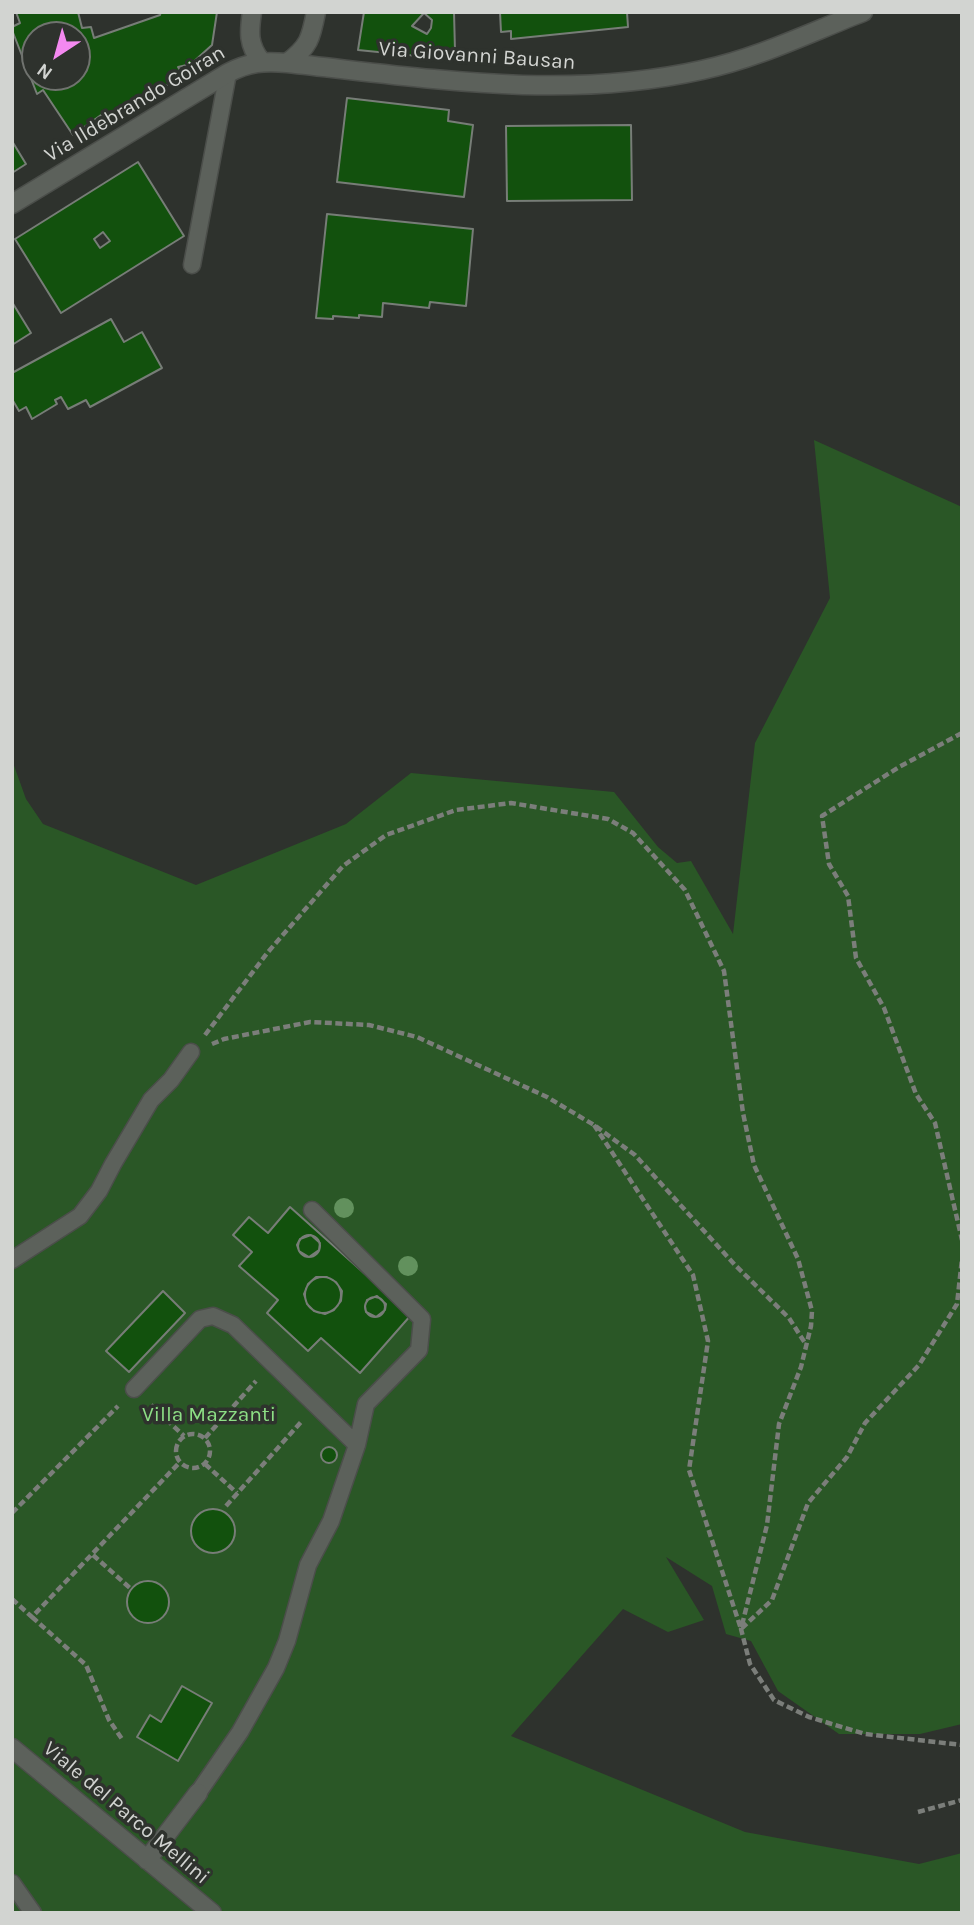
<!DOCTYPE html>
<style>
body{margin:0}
#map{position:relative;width:974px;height:1925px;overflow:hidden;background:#2e322d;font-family:Karla,sans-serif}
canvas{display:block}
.frame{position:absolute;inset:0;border:14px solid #d2d4d1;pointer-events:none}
.north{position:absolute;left:21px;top:21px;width:70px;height:70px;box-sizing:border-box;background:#2e322d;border:2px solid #70736f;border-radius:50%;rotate:216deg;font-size:19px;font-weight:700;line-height:28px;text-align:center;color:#d2d4d1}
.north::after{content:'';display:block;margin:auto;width:24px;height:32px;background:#f489f0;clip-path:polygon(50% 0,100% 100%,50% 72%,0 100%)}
</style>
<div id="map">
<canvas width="974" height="1925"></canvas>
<div class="frame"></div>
<div class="north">N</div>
</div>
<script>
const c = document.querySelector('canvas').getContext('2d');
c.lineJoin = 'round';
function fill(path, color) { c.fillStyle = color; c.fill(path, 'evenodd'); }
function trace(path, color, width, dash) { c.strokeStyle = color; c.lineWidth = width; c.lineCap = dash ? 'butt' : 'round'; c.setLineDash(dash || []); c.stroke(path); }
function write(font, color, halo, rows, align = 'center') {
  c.font = font + ' Karla,sans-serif'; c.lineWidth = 7; c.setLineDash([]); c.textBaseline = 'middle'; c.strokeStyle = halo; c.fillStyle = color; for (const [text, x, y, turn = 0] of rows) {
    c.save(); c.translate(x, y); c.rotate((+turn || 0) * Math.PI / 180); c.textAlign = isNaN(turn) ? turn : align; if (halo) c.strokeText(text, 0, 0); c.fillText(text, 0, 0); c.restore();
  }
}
fill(new Path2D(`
 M814,440l148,67v1217l-42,10h-81l-61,-43 -27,-50 -25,-7 -14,-48 -46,-29 38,63 -36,12 -45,-23 -112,127 234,96 174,32 43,-11v60h-950v-1153l14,39 17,25 153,61 150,-61 65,-51 203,19 44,55 19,16 14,-2 42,73 22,-191 75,-145z`), '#2a5726');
const building = new Path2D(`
 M16,12h62l4,16 9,-1 3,11 66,-23 1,-3h56l-5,33 -21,19 -13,3 5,8 -74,47 -8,-7 -28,20 -30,-45 -6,4 -25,-64v-3l8,-4zM35,35h42v42h-42z
 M364,12h90l1,39 -7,8 -90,-9zM424,13l8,7 -1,8 -4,6 -15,-8z
 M500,12h127l1,15 -117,12v-8l-10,1z
 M347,98l102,12 -1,11 25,4 -9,72 -127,-15z
 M631,125l1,75 -125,1 -1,-75z
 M12,141l14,23 -14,9z
 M138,162l46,74 -123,77 -46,-74zM103,232l7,9 -10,7 -6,-9z
 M327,214l146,15 -7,77 -36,-4 -1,6 -46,-5 -1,14 -23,-2v3l-26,-2v3l-17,-1z
 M12,302l19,31 -19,12z
 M111,319l13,23 18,-10 20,36 -72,39 -4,-7 -18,9 -7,-12 -6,3 2,4 -25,15 -6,-12 -7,4 -7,-12v-26z
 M290,1207l121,108 -51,58 -39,-35 -13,13 -41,-38 11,-13 -39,-34 13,-14 -19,-17 16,-18 19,16zM311,1235l9,8 -1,7 -10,7 -10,-6 -2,-6 3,-6zM316,1277h11l9,5 6,9 -1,10 -7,9 -9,4 -11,-3 -7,-7 -3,-10 4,-10zM377,1296l9,8 -1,6 -9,7 -10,-5 -1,-6 2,-6z
 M298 1246a11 11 0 1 1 22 0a11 11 0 1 1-22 0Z
 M305 1295a18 18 0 1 1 36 0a18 18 0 1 1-36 0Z
 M163,1291l22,22 -56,59 -23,-21z
 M365 1307a10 10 0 1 1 20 0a10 10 0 1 1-20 0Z
 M321 1455a8 8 0 1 1 16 0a8 8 0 1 1-16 0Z
 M191 1531a22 22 0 1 1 44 0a22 22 0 1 1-44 0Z
 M127 1602a21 21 0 1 1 42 0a21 21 0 1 1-42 0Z
 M182,1686l30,17 -34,58 -41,-24 13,-22 11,7z`);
fill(building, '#12510d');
trace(building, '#777d77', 2);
const service = new Path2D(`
 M192,265l36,-192
 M12,1260l68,-44 19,-25 14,-27 38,-64 20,-20 20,-28
 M134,1389l66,-70 13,-3 20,9 124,120
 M198,1793l42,-61 36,-64 11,-27 21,-76 23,-44 26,-76 9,-41 53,-54 3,-31 -110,-109
 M12,1883l21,30`);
const minor = new Path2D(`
 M252,12c-3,20 -4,33 9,49
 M287,63c22,-16 24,-25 29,-51
 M12,204l216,-131c21,-11 36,-12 59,-10 140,15 276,38 415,7 56,-12 107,-37 161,-58
 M12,1748l200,165
 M147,1860l51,-67`);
trace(service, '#4b4e4a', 19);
trace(minor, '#4b4e4a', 21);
trace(new Path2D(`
 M962,733l-63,34 -77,49 7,48 19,32 8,62 28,50 32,86 19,29 27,117
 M205,1035l63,-83 75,-86 43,-31 70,-25 55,-7 97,16 25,14 52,57 39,81 19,142 11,52 44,94 14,52 -1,15 -10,41 -22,57 -12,101 -26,104 9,35 24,36 35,17 56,17 97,11
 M212,1044l12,-5 86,-17 59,3 48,12 130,60 47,28 41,30 100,110 54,53 16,25
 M594,1125l99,150 15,66 -19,129 52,159 31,-29 36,-97 39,-46 18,-34 54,-58 38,-61 5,-45
 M151,1405l33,31
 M176 1451a17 17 0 1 1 34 0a17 17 0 1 1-34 0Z
 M205,1438l51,-57
 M205,1464l32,29
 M226,1506l75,-84
 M12,1513l106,-107
 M93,1555l38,34
 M12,1599l20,18 148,-155
 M32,1617l54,48 23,55 13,19
 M918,1812l44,-12`), '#7b7e7a', 4.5, [7, 3.5]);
trace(service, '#5c615b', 16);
trace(minor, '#5c615b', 18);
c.fillStyle = '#62915d';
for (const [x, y] of [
 [344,1208],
 [408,1266]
]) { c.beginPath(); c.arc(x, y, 10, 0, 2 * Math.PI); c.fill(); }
write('21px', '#d2d4d1', '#2e322d', [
 ["Via Giovanni Bausan",477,56,4],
 ["Via Ildebrando Goiran",135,104,-31],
 ["Viale del Parco Mellini",126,1813,40]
]);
write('21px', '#8ddf85', '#2e322d', [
 ["Villa Mazzanti",209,1415]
]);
</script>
